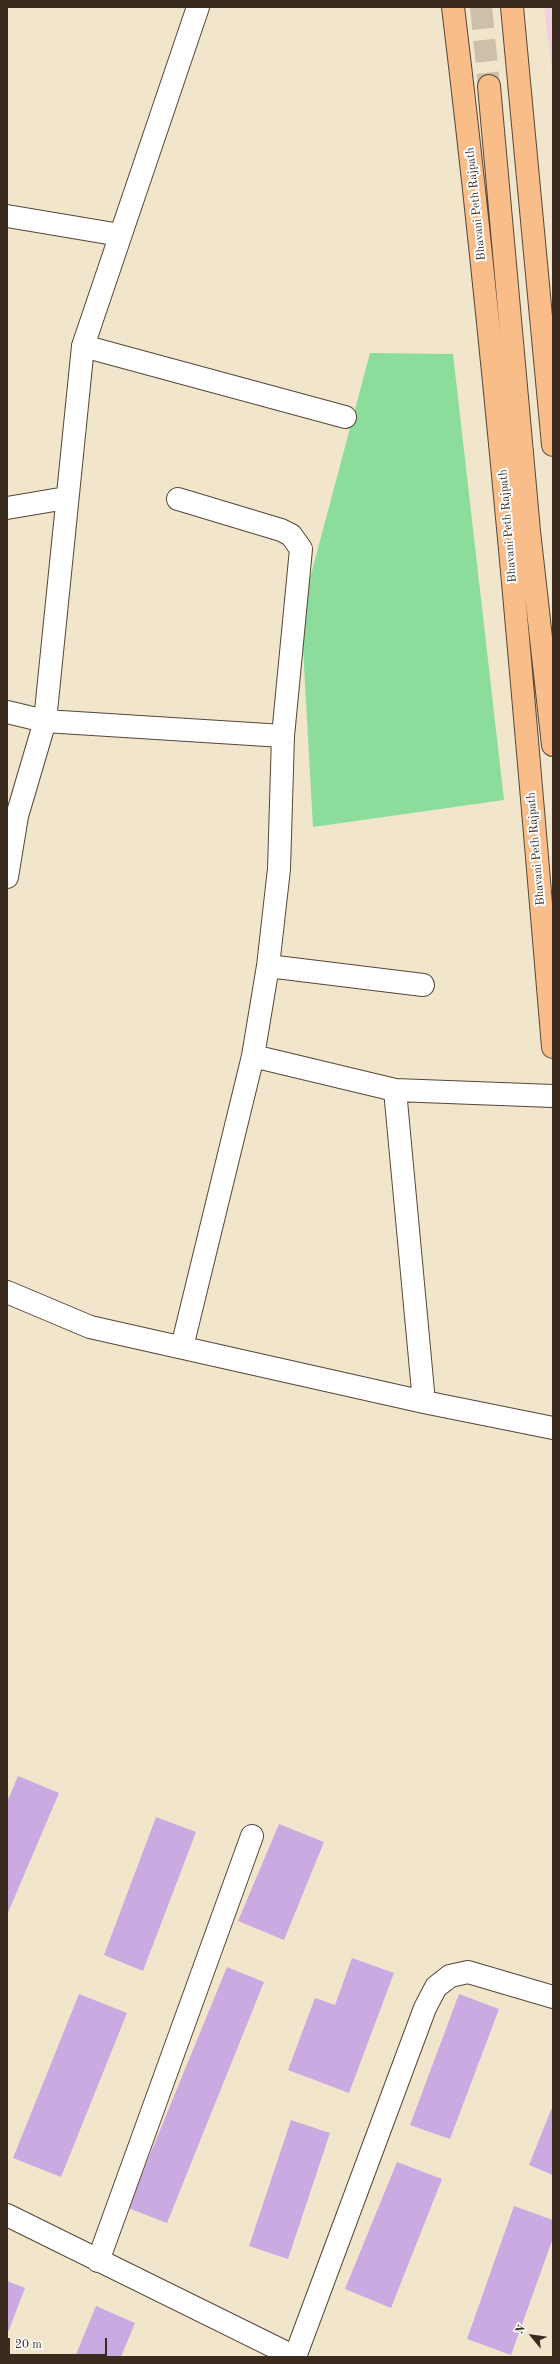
<!DOCTYPE html>
<style>
body{margin:0}
#map{position:relative;width:560px;height:2364px;overflow:hidden;background:#f1e6cc;font-family:"Old Standard TT",serif}
canvas{display:block}
.frame{position:absolute;inset:0;border:8px solid #3b2a1e;pointer-events:none}
.north{position:absolute;left:512px;top:2316px;width:40px;height:40px;-webkit-text-stroke:3px #fff;paint-order:stroke;rotate:299deg;font-size:11px;font-weight:700;line-height:16px;text-align:center;color:#3b2a1e}
.north::after{content:'';display:block;margin:auto;width:14px;height:18px;background:#3b2a1e;clip-path:polygon(50% 0,100% 100%,50% 72%,0 100%)}
.scale{position:absolute;left:8px;top:2338px;width:99px;height:18px;box-sizing:border-box;border:2px solid #3b2a1e;border-top:0;padding-left:5px;font-size:12px;line-height:14px;white-space:nowrap;color:#3b2a1e;-webkit-text-stroke:3px #fff;paint-order:stroke}
</style>
<div id="map">
<canvas width="560" height="2364"></canvas>
<div class="frame"></div>
<div class="north">N</div>
<div class="scale">20 m</div>
</div>
<script>
const c = document.querySelector('canvas').getContext('2d');
c.lineJoin = 'round';
function fill(path, color) { c.fillStyle = color; c.fill(path, 'evenodd'); }
function trace(path, color, width, dash) { c.strokeStyle = color; c.lineWidth = width; c.lineCap = dash ? 'butt' : 'round'; c.setLineDash(dash || []); c.stroke(path); }
function write(font, color, halo, rows, align = 'center') {
  c.font = font + ' "Old Standard TT",serif'; c.lineWidth = 4; c.setLineDash([]); c.textBaseline = 'middle'; c.strokeStyle = halo; c.fillStyle = color; for (const [text, x, y, turn = 0] of rows) {
    c.save(); c.translate(x, y); c.rotate((+turn || 0) * Math.PI / 180); c.textAlign = isNaN(turn) ? turn : align; if (halo) c.strokeText(text, 0, 0); c.fillText(text, 0, 0); c.restore();
  }
}
fill(new Path2D(`
 M544,7h9v72z`), '#f3cfdf');
fill(new Path2D(`
 M370,353l83,1 51,446 -191,27 -12,-215z`), '#8cdd9c');
fill(new Path2D(`
 M18,1776l41,17 -52,122v-113z
 M156,1817l40,15 -53,139 -39,-16z
 M279,1824l45,18 -40,98 -46,-19z
 M352,1958l42,15 -45,120 -61,-23 27,-72 20,7z
 M227,1967l37,15 -97,241 -39,-15z
 M79,1994l48,19 -66,164 -48,-19z
 M459,1994l40,15 -49,130 -40,-14z
 M553,2105v70l-24,-10z
 M291,2120l39,13 -42,126 -39,-13z
 M397,2162l45,17 -51,129 -46,-19z
 M514,2206l39,14v18l-42,117 -44,-16z
 M7,2281l18,7 -18,47z
 M96,2306l39,17 -14,34h-46z`), '#cba9e1');
trace(new Path2D(`
 M481,7l8,79`), '#cdc0a9', 22, [22, 11]);
const minor = new Path2D(`
 M7,216l113,19
 M83,346l262,71
 M178,499l103,31 10,5 10,14 -18,187 -4,133 -11,97 -15,90
 M7,508l59,-10
 M7,712l38,9 238,15
 M7,877l10,-61 28,-95 38,-375 115,-339
 M268,966l155,19
 M395,1090l29,312
 M7,1292l83,35 334,75 129,26
 M182,1347l71,-291 142,34 158,6
 M7,2215l288,142
 M98,2261l154,-425
 M295,2357l130,-349 11,-21 14,-11 18,-4 85,25`);
const primary = new Path2D(`
 M453,7c42,346 71,693 100,1040
 M512,7l41,438
 M489,86l40,445 24,214`);
trace(minor, '#564638', 24);
trace(primary, '#564638', 24);
trace(minor, '#fff', 22);
trace(primary, '#f8bd89', 22);
write('12px', '#3b2a1e', '#fff', [
 ["Bhavani Peth Rajpath",476,204,-96],
 ["Bhavani Peth Rajpath",508,526,-95],
 ["Bhavani Peth Rajpath",536,849,-95]
]);
</script>
